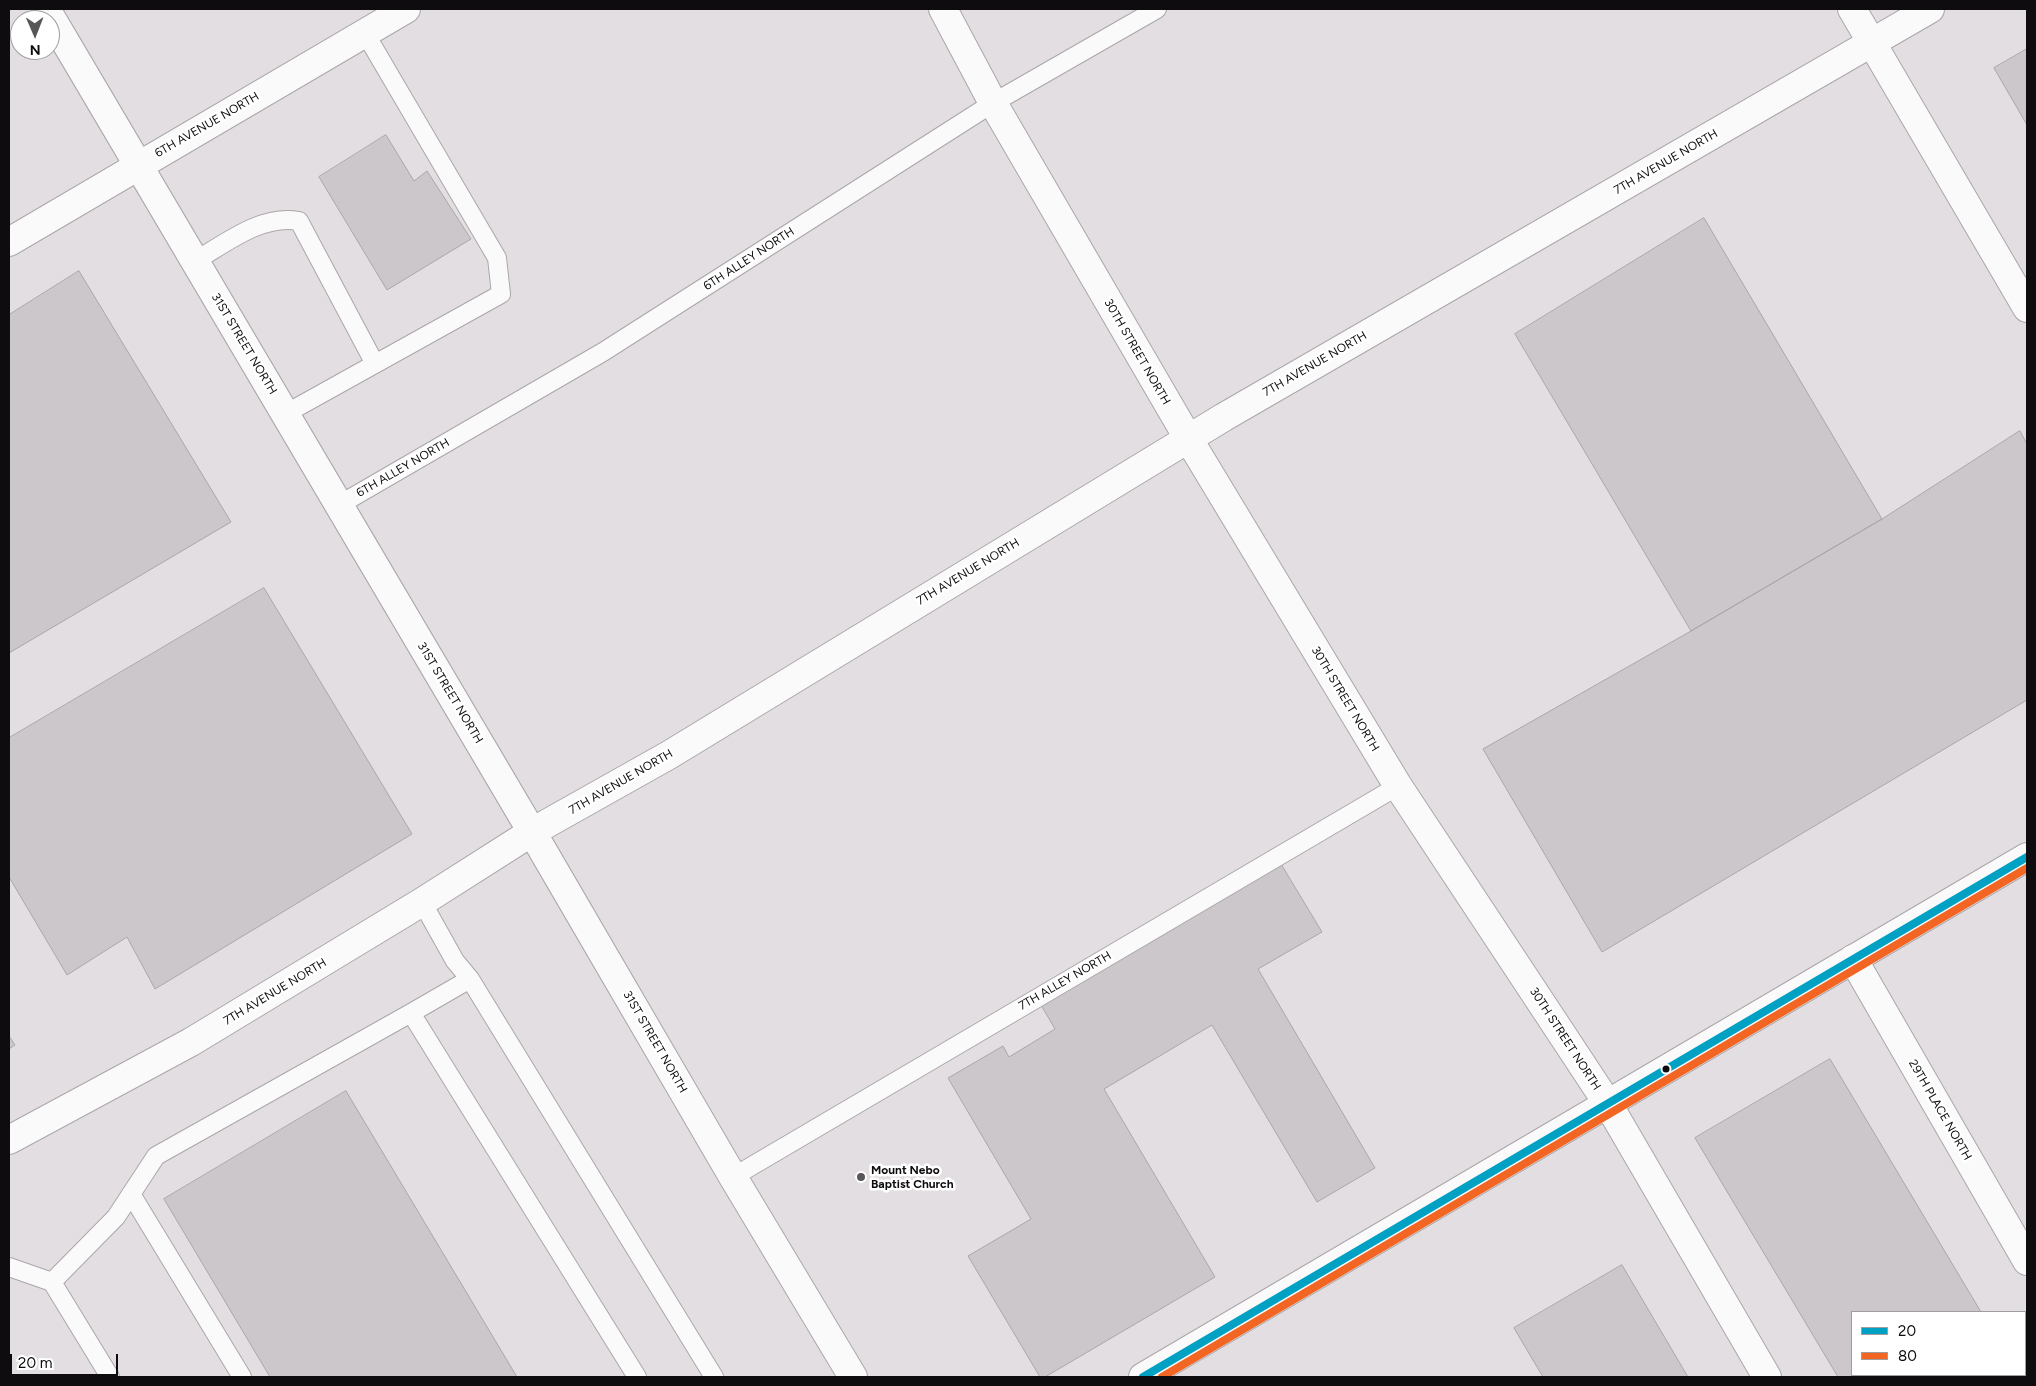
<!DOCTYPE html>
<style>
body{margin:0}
#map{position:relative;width:2036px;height:1386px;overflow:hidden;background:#e3dee2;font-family:Figtree,sans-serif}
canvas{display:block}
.frame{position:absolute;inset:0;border:10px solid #0e0c0e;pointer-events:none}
.legend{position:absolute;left:1851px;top:1311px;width:175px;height:65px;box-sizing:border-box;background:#fff;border:1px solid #9f9e9f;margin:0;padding:6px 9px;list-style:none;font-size:15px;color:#0e0c0e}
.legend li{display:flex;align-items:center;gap:10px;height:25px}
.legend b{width:25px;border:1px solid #9f9e9f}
.north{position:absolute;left:10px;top:10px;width:50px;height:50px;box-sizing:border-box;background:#fff;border:1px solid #9f9e9f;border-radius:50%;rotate:179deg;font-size:14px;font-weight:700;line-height:20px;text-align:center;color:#0e0c0e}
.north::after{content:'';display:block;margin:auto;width:18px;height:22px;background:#595658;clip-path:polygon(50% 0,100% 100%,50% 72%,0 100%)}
.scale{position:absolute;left:10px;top:1354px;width:108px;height:22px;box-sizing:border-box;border:2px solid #0e0c0e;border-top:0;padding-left:6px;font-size:15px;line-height:18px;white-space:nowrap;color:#0e0c0e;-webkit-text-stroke:4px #fff;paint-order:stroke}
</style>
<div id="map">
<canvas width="2036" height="1386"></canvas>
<div class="frame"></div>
<ul class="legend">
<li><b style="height:6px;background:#01a1c4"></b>20</li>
<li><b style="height:6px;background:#f26522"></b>80</li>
</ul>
<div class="north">N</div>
<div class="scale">20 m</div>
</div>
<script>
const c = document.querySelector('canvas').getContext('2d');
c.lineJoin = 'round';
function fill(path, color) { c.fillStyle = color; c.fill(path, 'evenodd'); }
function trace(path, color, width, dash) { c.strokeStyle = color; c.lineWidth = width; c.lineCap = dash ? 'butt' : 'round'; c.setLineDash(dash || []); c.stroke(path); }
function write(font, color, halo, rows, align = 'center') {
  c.font = font + ' Figtree,sans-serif'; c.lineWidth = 5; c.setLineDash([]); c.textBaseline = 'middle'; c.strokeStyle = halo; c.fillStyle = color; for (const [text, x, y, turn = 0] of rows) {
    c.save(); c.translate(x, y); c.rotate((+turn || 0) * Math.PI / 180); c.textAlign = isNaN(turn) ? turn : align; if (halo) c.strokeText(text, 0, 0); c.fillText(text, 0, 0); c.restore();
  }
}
const building = new Path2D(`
 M2027,49v76l-33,-57z
 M386,135l28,46 13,-10 44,68 -84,51 -68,-113z
 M1704,218l178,301 -191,112 -176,-297z
 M79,271l152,251 -222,131v-338z
 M2020,431l7,13v256l-425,252 -119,-203 208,-118 191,-112z
 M264,588l148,246 -257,155 -28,-52 -60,38 -58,-98v-139z
 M1281,864l41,68 -64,37 117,199 -58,34 -105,-177 -108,64 111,188 -170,100h-5l-72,-121 63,-37 -83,-141 55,-32 6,11 46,-28 -14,-24z
 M9,1036l6,9 -6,4z
 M1830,1059l151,253h-129v63h167l1,2h-182l-143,-239z
 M346,1091l171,286h-247l-106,-178z
 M1622,1265l66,112h-145l-29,-49z`);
fill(building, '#cbc7ca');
trace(building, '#a9a6a9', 1);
const service = new Path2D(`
 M195,261c31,-18 67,-47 104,-40l76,143
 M285,414l216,-120 -4,-36 -132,-225
 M339,505l264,-153 390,-249 164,-94
 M422,902l33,59 15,18 244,398
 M470,979l-59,34 226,364
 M733,1177l665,-391
 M131,1194l111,183
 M9,1267l43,15
 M110,1377l-58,-95 64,-65 40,-61 255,-143`);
const minor = new Path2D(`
 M1853,959l174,302`);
const tertiary = new Path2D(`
 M46,9l486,823 201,345 120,200
 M943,9l50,94 195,335 210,348 210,318 159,273
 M1852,9l175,299
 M9,242l397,-233
 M9,1140l182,-98 231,-140 110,-70 137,-77 555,-338 706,-408
 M1143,1377l884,-520`);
trace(service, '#aaa6a9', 20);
trace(minor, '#aaa6a9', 30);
trace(tertiary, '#aaa6a9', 30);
trace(service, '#fbfafb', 18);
trace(minor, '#fbfafb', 28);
trace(tertiary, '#fbfafb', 28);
trace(new Path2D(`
 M1143,1377l884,-520`), '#01a1c4', 8);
trace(new Path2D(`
 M1162,1377l865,-509`), '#f26522', 8);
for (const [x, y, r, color] of [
 [1666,1069,4.5,"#0e0c0e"],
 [861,1177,5,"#595658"]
]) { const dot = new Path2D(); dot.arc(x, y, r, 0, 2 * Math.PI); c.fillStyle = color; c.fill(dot); trace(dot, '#fff', 2); }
write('12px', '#0e0c0e', '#fff', [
 ["6TH AVENUE NORTH",207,125,-30],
 ["7TH AVENUE NORTH",1666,162,-30],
 ["6TH ALLEY NORTH",749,259,-33],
 ["31ST STREET NORTH",244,344,59],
 ["30TH STREET NORTH",1137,352,60],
 ["7TH AVENUE NORTH",1315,364,-30],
 ["6TH ALLEY NORTH",403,468,-30],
 ["7TH AVENUE NORTH",968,572,-31],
 ["31ST STREET NORTH",450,693,59],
 ["30TH STREET NORTH",1345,699,59],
 ["7TH AVENUE NORTH",621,782,-30],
 ["7TH ALLEY NORTH",1065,981,-30],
 ["7TH AVENUE NORTH",275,992,-31],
 ["30TH STREET NORTH",1565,1039,57],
 ["31ST STREET NORTH",655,1042,60],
 ["29TH PLACE NORTH",1940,1110,60]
]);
write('bold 12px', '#0e0c0e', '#fff', [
 ["Mount Nebo",871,1170],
 ["Baptist Church",871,1184]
], 'left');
</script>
